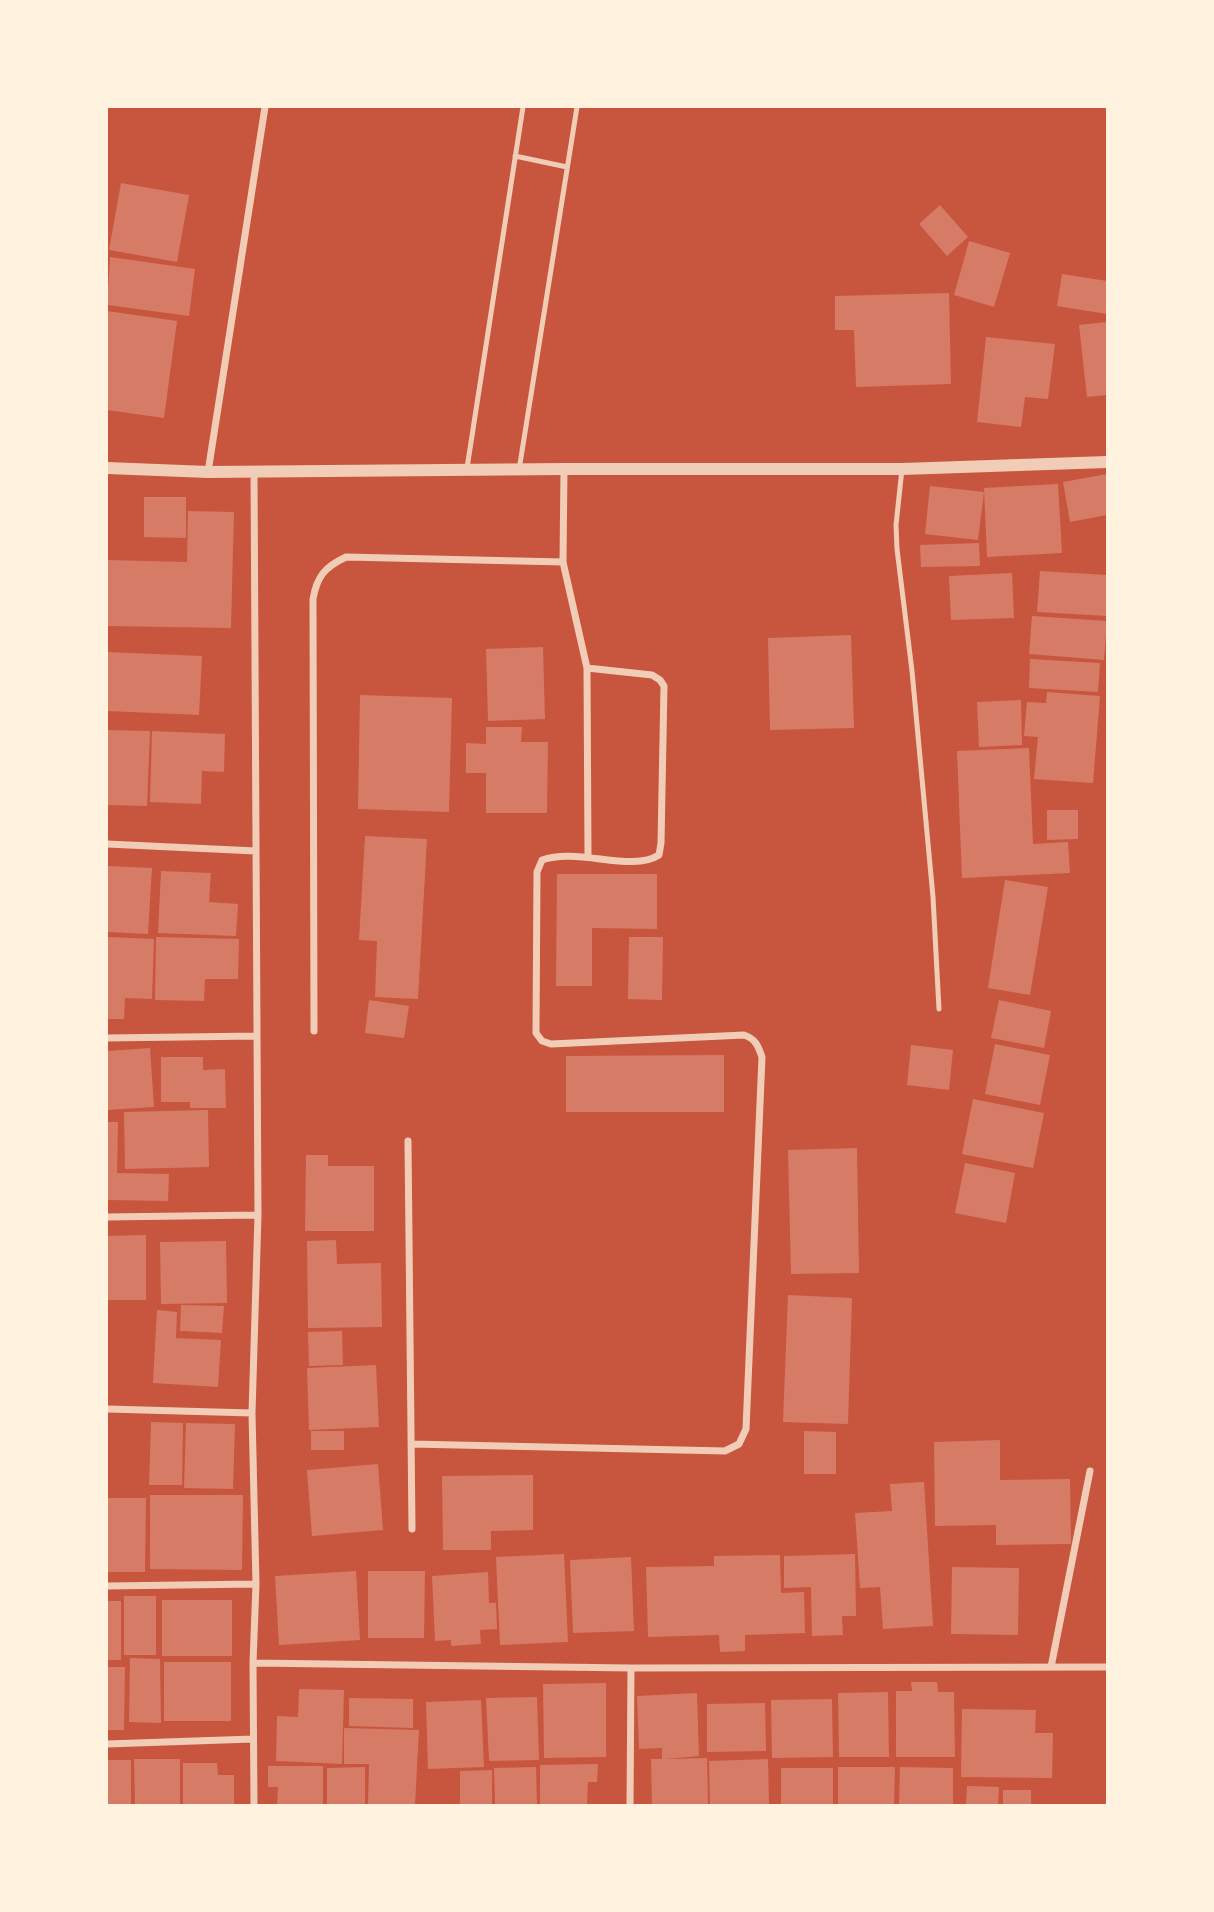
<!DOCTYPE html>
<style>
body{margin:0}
#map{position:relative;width:1214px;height:1912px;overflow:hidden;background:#c8553d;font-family:Bitter,serif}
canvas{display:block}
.frame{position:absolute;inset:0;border:108px solid #fff3e0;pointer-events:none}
</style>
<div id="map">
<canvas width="1214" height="1912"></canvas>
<div class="frame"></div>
</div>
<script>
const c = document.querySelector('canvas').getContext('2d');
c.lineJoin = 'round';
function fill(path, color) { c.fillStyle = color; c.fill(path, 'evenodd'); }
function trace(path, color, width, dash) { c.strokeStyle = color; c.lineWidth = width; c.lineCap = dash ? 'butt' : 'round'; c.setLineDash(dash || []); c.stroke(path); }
fill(new Path2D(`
 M121,183l68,12 -12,67 -68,-12z
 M940,205l28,32 -21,19 -28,-32z
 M969,241l41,12 -16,54 -40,-12z
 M110,257l85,12 -6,47 -82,-11z
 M1062,274l45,7v33l-50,-8z
 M949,293l2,91 -95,3 -2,-57h-19v-34z
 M107,311l70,10 -13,97 -57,-8z
 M1107,322v73l-20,2 -8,-72z
 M986,337l69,7 -7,55 -23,-2 -4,30 -44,-5z
 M1107,474v41l-37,7 -7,-40z
 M1058,484l4,69 -75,4 -3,-69z
 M930,486l54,6 -6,48 -53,-6z
 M144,497h42v41l-42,-1z
 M188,511l46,1 -3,116 -124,-2v-66l80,2z
 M979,543l1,23 -59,1 -1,-22z
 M1040,571l67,4v41l-70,-4z
 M1012,573l2,45 -63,2 -2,-44z
 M1032,616l75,5 -3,39 -75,-6z
 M851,635l3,93 -84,2 -2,-92z
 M543,647l2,72 -57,2 -2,-72z
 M107,652l95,4 -3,59 -92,-4z
 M1030,659l70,4 -2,29 -69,-4z
 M1047,692l53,4 -7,87 -59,-4 4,-42 -14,-1 3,-34 19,1z
 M360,695l92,3 -3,114 -91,-3z
 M1021,700l1,45 -43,2 -2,-45z
 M486,727h36l-1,15h27l-1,71h-61v-40h-20v-30l20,1z
 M107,730l43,1 -3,75 -40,-1z
 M152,731l73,3 -1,38 -22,-1 -1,33 -51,-2z
 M1029,748l4,96 35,-2 2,31 -108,5 -5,-127z
 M1047,810h31v29l-31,1z
 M365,836l62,3 -9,160 -43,-2 2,-56 -18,-1z
 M107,866l45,2 -4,66 -41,-2z
 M161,871l50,2 -2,29 29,2 -2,32 -78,-3z
 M557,874h100v55l-65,-1v58h-36z
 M1005,880l43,7 -18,108 -42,-7z
 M108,937l46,2 -2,60 -27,-1 -1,21h-17z
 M156,937l83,2 -1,40h-33l-1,22 -49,-1z
 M629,937h34l-1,63 -34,-1z
 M369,1000l40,6 -5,32 -39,-5z
 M999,1000l52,11 -7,37 -53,-10z
 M995,1044l55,11 -10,50 -55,-11z
 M911,1045l42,5 -4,40 -42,-5z
 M150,1048l4,59 -47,3v-59z
 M724,1055v57h-158v-56z
 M161,1057h42v13l22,-1 1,39h-36v-6h-29z
 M973,1099l71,14 -11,55 -71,-14z
 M208,1110l1,57 -84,2 -1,-57z
 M107,1122h11l-1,51 52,1 -1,27 -61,-1z
 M857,1148l2,125 -68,1 -3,-124z
 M306,1155h22v11h46v65h-69z
 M965,1163l50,10 -9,50 -51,-10z
 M146,1235v65h-39v-64z
 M336,1240l1,24 44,-1 1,64 -74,1 -1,-87z
 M226,1241l1,62 -66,1 -1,-62z
 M788,1295l64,3 -4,126 -65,-2z
 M181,1305l43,1 -2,27 -42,-2z
 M157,1310l20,2 -1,26 45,2 -3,47 -65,-4z
 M342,1331l1,34 -34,1 -1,-34z
 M376,1365l3,62 -70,3 -2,-62z
 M151,1422l32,1 -1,62h-33z
 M186,1423l49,1 -2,65 -49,-1z
 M311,1431h33v19h-33z
 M804,1431l32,1v42h-32z
 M1000,1440v40l70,-1 1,65 -75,1v-20l-61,1 -1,-84z
 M378,1464l5,66 -71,6 -5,-66z
 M533,1475v55l-42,1v19h-48l-1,-74z
 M924,1482l9,144 -50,3 -3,-42 -20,1 -5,-75 37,-2 -2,-27z
 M150,1495h93l-1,75 -92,-1z
 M107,1498h39l-1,74h-38z
 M564,1554l4,88 -68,3 -4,-88z
 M855,1554l1,62h-14l1,19 -31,1 -1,-49 -27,1v-32z
 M780,1555l1,38 23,-1 1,41 -60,2v16l-25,1 -1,-17 -71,2 -2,-70 68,-1v-10z
 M631,1557l3,74 -61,2 -3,-73z
 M952,1567l67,1 -1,67 -67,-1z
 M356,1571l4,69 -81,5 -4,-69z
 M368,1571h57l-1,67h-56z
 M488,1572l1,31h7l1,26 -17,1 1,14 -30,2v-6l-16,1 -3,-65z
 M124,1596h32v59h-32z
 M162,1600h70v56h-70z
 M107,1601h14v59h-14z
 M130,1658l30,1 1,64 -32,-1z
 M164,1662h67v59h-67z
 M107,1667h18l-1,63h-17z
 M911,1682h26l1,10h16l1,65h-59v-66h16z
 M606,1683v74l-62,1 -1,-74z
 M299,1689l45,1 -2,74 -66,-3 1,-45 21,1z
 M888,1692l1,65h-50l-1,-64z
 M697,1693l2,63 -34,3 42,-1 1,47h-56l-1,-46h11v-11l-23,1 -2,-53z
 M537,1697l2,63 -50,1 -3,-63z
 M349,1698l64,1v29l-64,-2z
 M832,1699l1,58 -61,1 -1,-58z
 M481,1700l3,67 -56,2 -2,-67z
 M765,1703l1,48 -59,1v-48z
 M962,1709l74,1 -1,23h18l-1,45 -91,-1z
 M344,1728l75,2 -4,75h-47l1,-41h-25z
 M134,1759h46v46h-45z
 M768,1759l1,46h-59l-1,-44z
 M107,1760h24v45h-24z
 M183,1763h34l1,12h16v30h-51z
 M598,1764l-1,18h-9l-1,23h-47v-40z
 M268,1766h55v39h-46l1,-18h-10z
 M365,1767v38h-38v-37z
 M536,1767l1,38h-42l-1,-37z
 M838,1767h57l-1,38h-56z
 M900,1767l53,1v37h-54z
 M781,1768h52v37h-52z
 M492,1770v35h-32v-34z
 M967,1786l32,1 -1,18h-32z
 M1003,1790h28v15h-28z`), '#d67c66');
trace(new Path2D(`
 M515,156l52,11
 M467,468l56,-361
 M902,469l-6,56 1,24 15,122 21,226 6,112
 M519,470l58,-363`), '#f1ccb7', 5);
trace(new Path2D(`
 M564,469l-1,93 24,106 1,188
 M208,472l57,-365
 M254,472l4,743 -6,198 4,171 -3,79 1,142
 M107,844l149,7
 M314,1031l-1,-432c4,-23 12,-32 33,-42l217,5
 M107,1038l150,-2
 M408,1141l4,388
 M107,1217l151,-2
 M107,1409l145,4
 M412,1444l313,7 14,-7 7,-15 16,-372c-4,-11 -6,-18 -18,-22l-193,9 -9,-3 -6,-8 1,-161 5,-12c36,-13 89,13 117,-5l2,-12 3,-157 -4,-6 -8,-5 -65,-7
 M107,1586l149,-2
 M253,1663l378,5 476,-1
 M1051,1667l39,-196
 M107,1744l146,-5
 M630,1805l1,-137`), '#f1ccb7', 7);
trace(new Path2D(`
 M107,468l101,4 356,-3h338l205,-7`), '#f1ccb7', 12);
</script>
